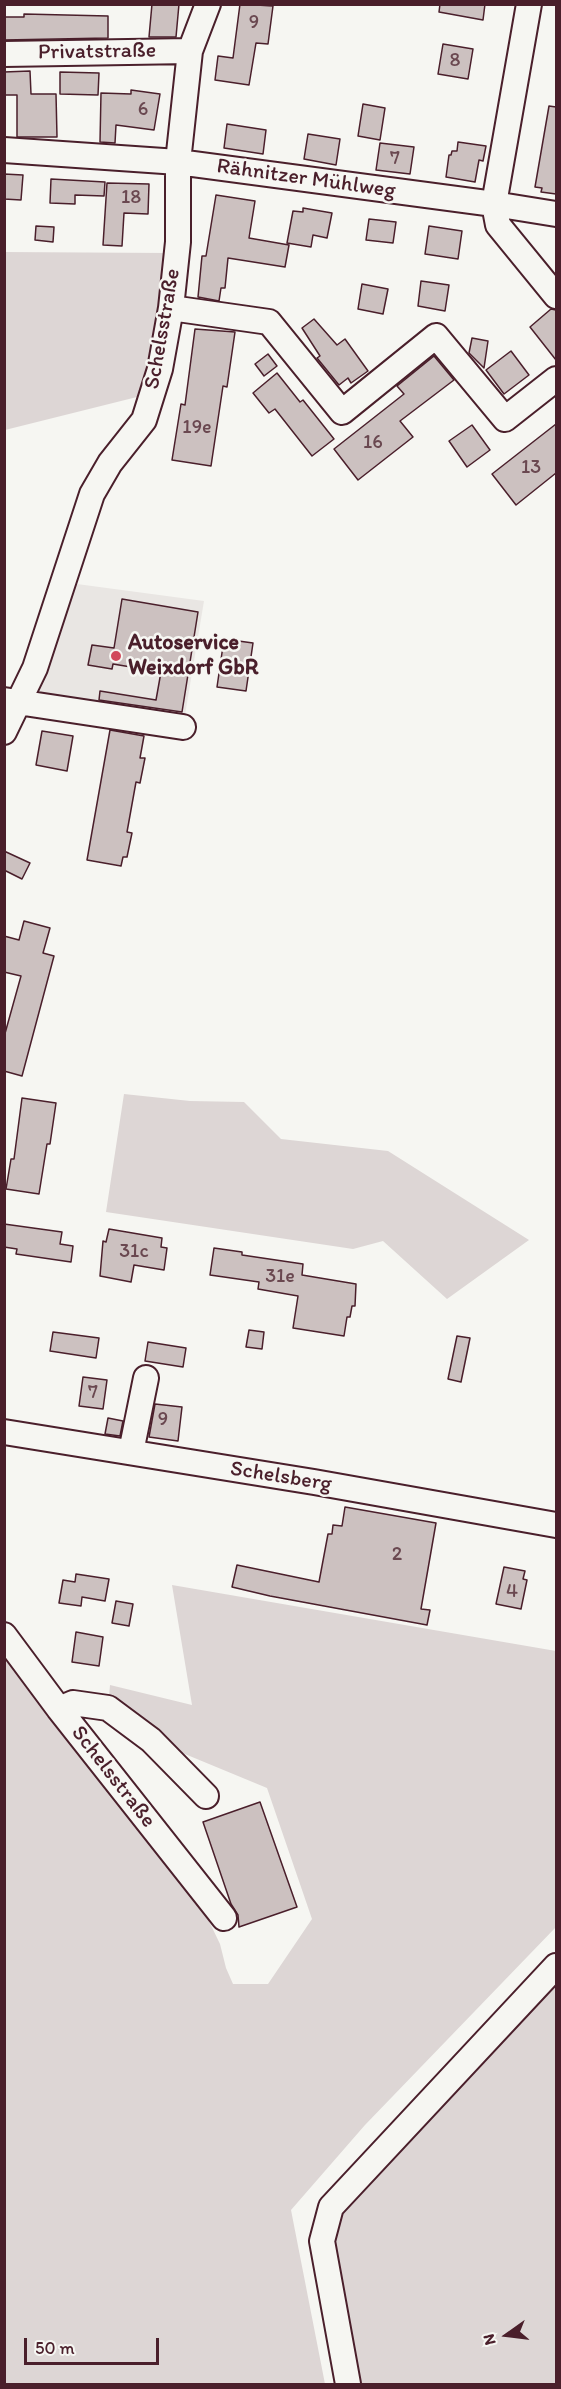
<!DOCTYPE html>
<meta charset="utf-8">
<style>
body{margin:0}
#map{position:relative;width:561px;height:2389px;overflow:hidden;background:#f6f6f2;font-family:Itim,sans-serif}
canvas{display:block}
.frame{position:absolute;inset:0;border:6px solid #4a1f2b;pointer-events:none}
.north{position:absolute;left:477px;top:2305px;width:60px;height:60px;-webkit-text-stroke:4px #f6f6f2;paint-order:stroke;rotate:256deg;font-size:16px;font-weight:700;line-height:24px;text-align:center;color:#4a1f2b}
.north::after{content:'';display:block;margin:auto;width:21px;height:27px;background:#4a1f2b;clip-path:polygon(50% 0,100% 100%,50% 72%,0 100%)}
.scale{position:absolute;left:24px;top:2338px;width:135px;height:27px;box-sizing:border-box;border:3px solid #4a1f2b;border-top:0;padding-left:8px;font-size:18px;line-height:21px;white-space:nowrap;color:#4a1f2b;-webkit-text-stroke:4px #f6f6f2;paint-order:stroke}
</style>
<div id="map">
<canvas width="561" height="2389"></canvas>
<div class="frame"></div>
<div class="north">N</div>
<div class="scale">50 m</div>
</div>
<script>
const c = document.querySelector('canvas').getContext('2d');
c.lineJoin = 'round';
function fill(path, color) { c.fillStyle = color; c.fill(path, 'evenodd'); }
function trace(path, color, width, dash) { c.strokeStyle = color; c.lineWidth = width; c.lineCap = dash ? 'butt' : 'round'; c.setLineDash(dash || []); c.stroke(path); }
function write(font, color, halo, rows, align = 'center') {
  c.font = font + ' Itim,sans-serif'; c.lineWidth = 5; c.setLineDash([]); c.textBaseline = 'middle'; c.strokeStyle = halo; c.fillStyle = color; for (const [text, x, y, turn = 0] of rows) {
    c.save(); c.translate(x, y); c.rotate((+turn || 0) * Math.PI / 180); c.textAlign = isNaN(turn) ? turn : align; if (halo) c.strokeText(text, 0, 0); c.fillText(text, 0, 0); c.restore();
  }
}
fill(new Path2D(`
 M62,582l142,19 -21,126 -165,-24z`), '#e9e6e3');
fill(new Path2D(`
 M4,252l164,1 -19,114 -12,30 -132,33z
 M124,1094l66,7 54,1 37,37 107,12 141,89 -82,59 -64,-58 -30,8 -247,-37z
 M172,1585l384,66v276l-191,198 -74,85 34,174h-320v-738l188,242 27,56 6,24 7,16h35l44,-65 -45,-131 -116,-48 -43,-32 2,-23 82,20z
 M556,1972v412h-204l-24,-125 7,-47z`), '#ddd6d5');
const building = new Path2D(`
 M152,4h27l-3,33h-27z
 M240,4l33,2 -5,38 -12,-1 -7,42 -34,-5 3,-24 15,2z
 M440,4h45l-2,16 -44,-8z
 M24,14l84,2v22l-104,2v-23h20z
 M443,44l30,5 -5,30 -30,-5z
 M30,71l1,23h25l1,43h-40v-42h-13v-23z
 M60,72l39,1 -1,22 -38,-1z
 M131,90l29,4 -6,36 -38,-5 -1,18 -15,-1 1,-49 30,1z
 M363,104l22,4 -5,32 -22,-4z
 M549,106l7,1v87l-15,-2 1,-4 -7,-1z
 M227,124l39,6 -3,24 -39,-6z
 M308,134l32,5 -4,26 -32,-6z
 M458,142l28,4 -3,15 -4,-1 -4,22 -29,-5 3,-22h2l1,-4h5z
 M380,143l34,4 -4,27 -34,-4z
 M4,174l19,1 -2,25 -17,-1z
 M51,179l54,3 -1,14 -29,-1v9l-25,-1z
 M107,183l42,1 -1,30 -24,-1 -2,33 -19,-1z
 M216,195l39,6 -6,37 40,7 -4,22 -57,-9 -3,30h-4l-2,13 -21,-4 4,-41h4z
 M303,208l29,5 -5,25 -14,-3 -2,12 -24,-4 6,-32 10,1z
 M369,219l27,3 -3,21 -27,-3z
 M36,226l18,1 -1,15 -18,-2z
 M429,226l33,5 -4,28 -33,-5z
 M421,281l28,4 -4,26 -27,-5z
 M362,284l26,5 -5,25 -25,-5z
 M551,309l5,1v50l-26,-33z
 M314,319l23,26 8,-6 23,32 -17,12 -3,-5 -9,7 -22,-27 3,-2 -18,-28z
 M195,329l40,3 -8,55 -4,-1 -12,80 -39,-6 9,-56 4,1z
 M472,338l16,3 -4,27 -15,-15z
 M511,351l18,24 -25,19 -18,-24z
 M268,354l9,12 -13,10 -9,-12z
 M434,356l20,24 -54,41 13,16 -55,43 -24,-31 70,-55 -7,-8z
 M277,373l23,29 3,-2 31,39 -22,17 -37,-47 -6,4 -16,-20z
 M556,424v49l-40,32 -24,-31z
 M472,425l18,25 -23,17 -18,-26z
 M122,599l76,13 -16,100 -83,-12 1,-9 56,9 5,-28 -48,-8 -1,5 -24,-4 4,-20 22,3z
 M224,639l29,4 -7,48 -29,-4z
 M110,730l34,6 -4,22h5l-5,25 -4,-1 -9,50 5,1 -5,24h-4l-2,9 -34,-6z
 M42,731l31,5 -6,35 -31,-6z
 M4,851l26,12 -8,16 -18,-9z
 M24,921l26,7 -7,25 11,3 -32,120 -18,-5v-34l17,-61 -17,-4v-36l15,4z
 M22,1098l34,5 -6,41h-3l-8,50 -33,-5 5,-30h3z
 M4,1224l58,8 -2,12 13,2 -2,16 -55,-8 1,-5 -13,-2z
 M109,1229l53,9 -1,9 6,1 -3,22 -30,-5 -3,17 -31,-6 3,-35 3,1z
 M214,1248l28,4v3l61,9 -1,11 54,9 -1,22h-3l-2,11h-3l-3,19 -51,-8 5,-32 -40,-7 1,-7 -49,-7z
 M249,1330l15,2 -2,17 -16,-2z
 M53,1332l46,6 -3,20 -46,-7z
 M457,1336l13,2 -9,44 -13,-3z
 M148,1342l38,6 -3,19 -38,-6z
 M83,1377l24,3 -4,29 -24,-3z
 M155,1404l27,3 -4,34 -29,-4z
 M108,1418l15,3 -3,15 -15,-2z
 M345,1507l91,16 -15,86 9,1 -3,15 -157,-29 -38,-9 5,-22 82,17 9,-48h4l1,-9 9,1z
 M504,1567l21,4 -2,8 4,1 -6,29 -25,-5z
 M76,1574l33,5 -4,22 -23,-4 -1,9 -22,-3 4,-23 12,2z
 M116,1601l17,3 -4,22 -17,-3z
 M76,1632l27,5 -4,29 -27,-4z
 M260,1802l37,105 -58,20 -1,-12 -7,-11 -28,-82z`);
fill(building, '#ccc1c0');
trace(building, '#4a1f2b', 1.5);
const minor = new Path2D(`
 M529,4l-35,200 62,10
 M4,54l186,-3
 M4,150l174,12 316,42 4,21 58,71
 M171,308l98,14 73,90 94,-76 69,83 51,-40
 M4,700l179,27
 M4,732l31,-64 57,-174 18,-31 34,-43 16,-51 11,-61 7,-66v-80l12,-111 18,-47
 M4,1432l310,50 242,43
 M131,1452l15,-74
 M4,1635l55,74 165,209
 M59,1709l14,-6 35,5 43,32 55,56
 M348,2384l-26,-143 9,-34 225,-241`);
trace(minor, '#4a1f2b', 28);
trace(minor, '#f6f6f2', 24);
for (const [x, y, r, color] of [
 [116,656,6,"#d1495b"]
]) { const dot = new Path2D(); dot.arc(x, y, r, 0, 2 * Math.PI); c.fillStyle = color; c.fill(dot); trace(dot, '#f6f6f2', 2); }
write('20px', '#6a4850', null, [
 ["9",254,23],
 ["8",455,61],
 ["6",143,110],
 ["7",395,159],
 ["18",131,198],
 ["19e",197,428],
 ["16",373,443],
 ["13",531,468],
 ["31c",134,1252],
 ["31e",280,1277],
 ["7",93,1393],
 ["9",163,1420],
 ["2",397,1555],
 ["4",512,1592]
]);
write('22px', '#4a1f2b', '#f6f6f2', [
 ["Privatstraße",97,52,-1],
 ["Rähnitzer Mühlweg",306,179,8],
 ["Schelsstraße",163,329,-80],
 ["Schelsberg",281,1477,9],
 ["Schelsstraße",113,1777,52]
]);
write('bold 22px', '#4a1f2b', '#f6f6f2', [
 ["Autoservice",128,643],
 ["Weixdorf GbR",128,668]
], 'left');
</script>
